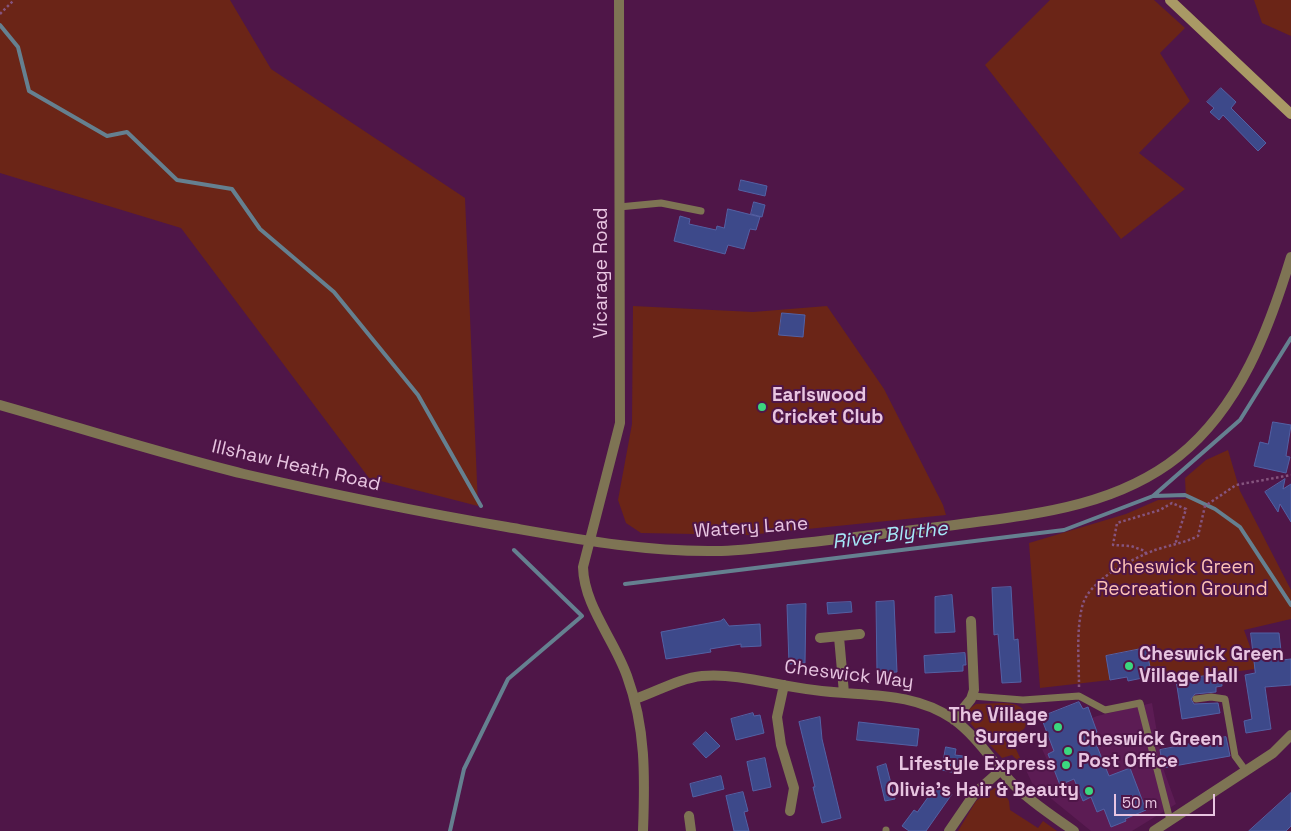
<!DOCTYPE html>
<style>
body{margin:0}
#map{position:relative;width:1291px;height:831px;overflow:hidden;background:#4f1648;font-family:"Space Grotesk",sans-serif}
canvas{display:block}
.scale{position:absolute;left:1114px;top:794px;width:101px;height:22px;box-sizing:border-box;border:2px solid #e8c5e1;border-top:0;padding-left:6px;font-size:15px;line-height:18px;white-space:nowrap;color:#e8c5e1;-webkit-text-stroke:4px #4f1648;paint-order:stroke}
</style>
<div id="map">
<canvas width="1291" height="831"></canvas>
<div class="scale">50 m</div>
</div>
<script>
const c = document.querySelector('canvas').getContext('2d');
c.lineJoin = 'round';
function fill(path, color) { c.fillStyle = color; c.fill(path, 'evenodd'); }
function trace(path, color, width, dash) { c.strokeStyle = color; c.lineWidth = width; c.lineCap = dash ? 'butt' : 'round'; c.setLineDash(dash || []); c.stroke(path); }
function write(font, color, halo, rows, align = 'center') {
  c.font = font + ' "Space Grotesk",sans-serif'; c.lineWidth = 4; c.setLineDash([]); c.textBaseline = 'middle'; c.strokeStyle = halo; c.fillStyle = color; for (const [text, x, y, turn = 0] of rows) {
    c.save(); c.translate(x, y); c.rotate((+turn || 0) * Math.PI / 180); c.textAlign = isNaN(turn) ? turn : align; if (halo) c.strokeText(text, 0, 0); c.fillText(text, 0, 0); c.restore();
  }
}
fill(new Path2D(`
 M1152,703l11,65 13,36 -44,27h-41l-59,-48 -7,-15 22,-8 -9,-20 59,-24z`), '#5c1c54');
fill(new Path2D(`
 M0,0h230l41,69 194,129 13,308 -109,-28 -188,-250 -181,-55z
 M1050,0h104l31,28 -25,25 30,48 -51,52 46,36 -64,50 -136,-174z
 M1254,0h37v36l-29,-13z
 M633,306l120,6 74,-6 57,83 59,116 3,10 -198,20 -107,-2 -15,-10 -8,-23 14,-76z
 M1228,450l12,41 51,99v29l-47,11 9,25 2,14 -103,14 -6,-35 -40,8 4,24 -70,8 -11,-145 97,-29 32,-14 28,-1 -1,-21 21,-18z
 M976,704c11,0 26,-2 37,0 11,2 19,15 11,25 -4,3 -10,5 -14,8l15,31 -13,-13 -10,3 -32,-35 -4,-6 3,-8z
 M994,788l8,2 7,11 1,9 28,18 5,-7 14,10h-99l18,-30z`), '#6b2517');
trace(new Path2D(`
 M0,25l18,22 11,44 78,45 20,-4 50,48 55,9 28,40 74,63 84,103 63,111
 M1153,496l87,-76 51,-82
 M625,584l439,-54 89,-34 32,-1 30,14 25,18 51,78
 M450,831l14,-62 44,-90 74,-63 -68,-66`), '#658090', 4);
const building = new Path2D(`
 M1221,88l15,14 -5,6 35,35 -8,8 -35,-36 -4,5 -9,-8 4,-4 -7,-6z
 M741,180l26,6 -2,10 -26,-6z
 M754,202l11,3 -3,12 -11,-3z
 M728,209l32,8 -4,13 -6,-1 -6,20 -16,-4 -3,9 -51,-13 6,-25 10,3 -1,5 27,6 1,-4 7,2z
 M782,313l23,2 -2,22 -24,-2z
 M1273,422l18,3 -5,31 4,1 -4,16 -32,-7 6,-24 8,2z
 M1285,479l-2,10 8,-5v38l-11,-18 -2,8 -13,-20z
 M1011,587l3,53 4,-1 3,43 -19,1 -4,-49 -4,1 -2,-47z
 M952,595l3,37 -20,1v-36z
 M894,601l3,71 -20,1 -1,-71z
 M851,602l1,10 -24,2 -1,-11z
 M806,604l-1,59 -16,1 -2,-59z
 M724,619l5,7 31,-2 1,22 -20,1v-3l-31,5 1,3 -45,7 -5,-27 59,-11z
 M1251,633h28l3,27 9,-1v26l-26,2 6,42 -25,4 -2,-12 8,-2 -7,-44 10,-2z
 M1146,648l6,28 -24,5 -1,-4 -17,3 -4,-24z
 M965,653l1,12h-3v6l-38,2 -1,-17z
 M1221,674l1,12 -6,1v5l-21,2 -4,5 3,5 24,-1 2,10 -38,6 -6,-39z
 M1079,702l4,7 5,-2 9,25 -5,2 17,42 21,-8 16,42 -21,9 1,2 -15,6 -7,-18 -7,3 -6,-15 -8,4 -9,-22 -14,6 -12,-31 6,-3 -13,-34z
 M753,713l1,3 6,-1 4,18 -28,7 -5,-21z
 M820,717l2,22 19,79 -19,5 -9,-36h2l-16,-65z
 M859,722l60,7 -2,17 -60,-6z
 M706,732l14,14 -14,12 -13,-14z
 M1226,737l4,19 -67,12 -3,-18z
 M946,747l10,2 -1,6 8,1 -3,18 -18,-4z
 M765,758l6,29 -18,4 -6,-29z
 M886,764l9,35 -10,2 -8,-34z
 M721,776l3,13 -31,8 -3,-13z
 M938,784l14,10 -26,37h-17l-7,-5 12,-16 3,2z
 M743,792l5,19 -4,1 5,19h-15l-8,-35z
 M1291,793v33l-5,5h-37z`);
fill(building, '#3d498a');
trace(building, '#5361a4', 1);
trace(new Path2D(`
 M0,14l14,-14
 M1146,554l-1,-3 -14,-5 -18,-1 4,-22 43,-13 12,-7 14,6 -11,36
 M1079,687c0,-26 -3,-54 3,-80 6,-27 50,-48 73,-57 15,-5 29,-7 43,-14l7,-30 31,-21 55,-10`), '#85547e', 2.5, [2.5, 2.5]);
trace(new Path2D(`
 M619,207l42,-4 40,8
 M972,696l51,4 56,-4 26,14 35,-7 30,117
 M1196,699l15,-2 14,2 10,57 11,15
 M886,830v1`), '#7e7454', 7);
trace(new Path2D(`
 M839,637l5,56
 M820,638l40,-4
 M784,685l-7,32 4,28 13,43 -4,23
 M635,699c21,-7 45,-21 67,-23 39,-3 74,10 112,14 48,7 97,0 139,29 25,18 40,44 61,66 18,18 39,31 60,46
 M954,720l17,-21 3,-9 -3,-69
 M689,816l2,15
 M949,831l26,-38 26,-23
 M1154,831l119,-78 18,-18`), '#7e7454', 10);
trace(new Path2D(`
 M619,0l1,423 -37,144c1,39 31,72 44,109 19,52 18,101 16,155
 M0,405c81,23 162,49 244,69 87,20 175,38 263,53 69,12 138,25 209,24 28,0 58,-5 86,-8 48,-5 96,-11 144,-17 81,-11 167,-17 233,-70 61,-49 90,-127 112,-199`), '#7e7454', 10);
trace(new Path2D(`
 M1170,0l121,114`), '#a99965', 10);
for (const [x, y, r, color] of [
 [762,407,5,"#3bd77f"],
 [1129,666,5,"#3bd77f"],
 [1058,727,5,"#3bd77f"],
 [1068,751,5,"#3bd77f"],
 [1066,765,5,"#3bd77f"],
 [1089,791,5,"#3bd77f"]
]) { const dot = new Path2D(); dot.arc(x, y, r, 0, 2 * Math.PI); c.fillStyle = color; c.fill(dot); trace(dot, '#4f1648', 2); }
write('19px', '#e8c5e1', '#4f1648', [
 ["Vicarage Road",602,273,-90],
 ["Illshaw Heath Road",296,466,13],
 ["Watery Lane",751,528,-4],
 ["Cheswick Way",849,675,7]
]);
write('bold 19px', '#e8c5e1', '#4f1648', [
 ["Earlswood",772,396],
 ["Cricket Club",772,418],
 ["Cheswick Green",1139,655],
 ["Village Hall",1139,677],
 ["The Village",1048,716,"right"],
 ["Surgery",1048,738,"right"],
 ["Cheswick Green",1078,740],
 ["Post Office",1078,762],
 ["Lifestyle Express",1056,765,"right"],
 ["Olivia's Hair & Beauty",1079,791,"right"]
], 'left');
write('19px', '#fdc2b5', '#4f1648', [
 ["Cheswick Green",1182,568],
 ["Recreation Ground",1182,590]
]);
write('italic 20px', '#a5e8f8', '#4f1648', [
 ["River Blythe",890,536,-7]
]);
</script>
